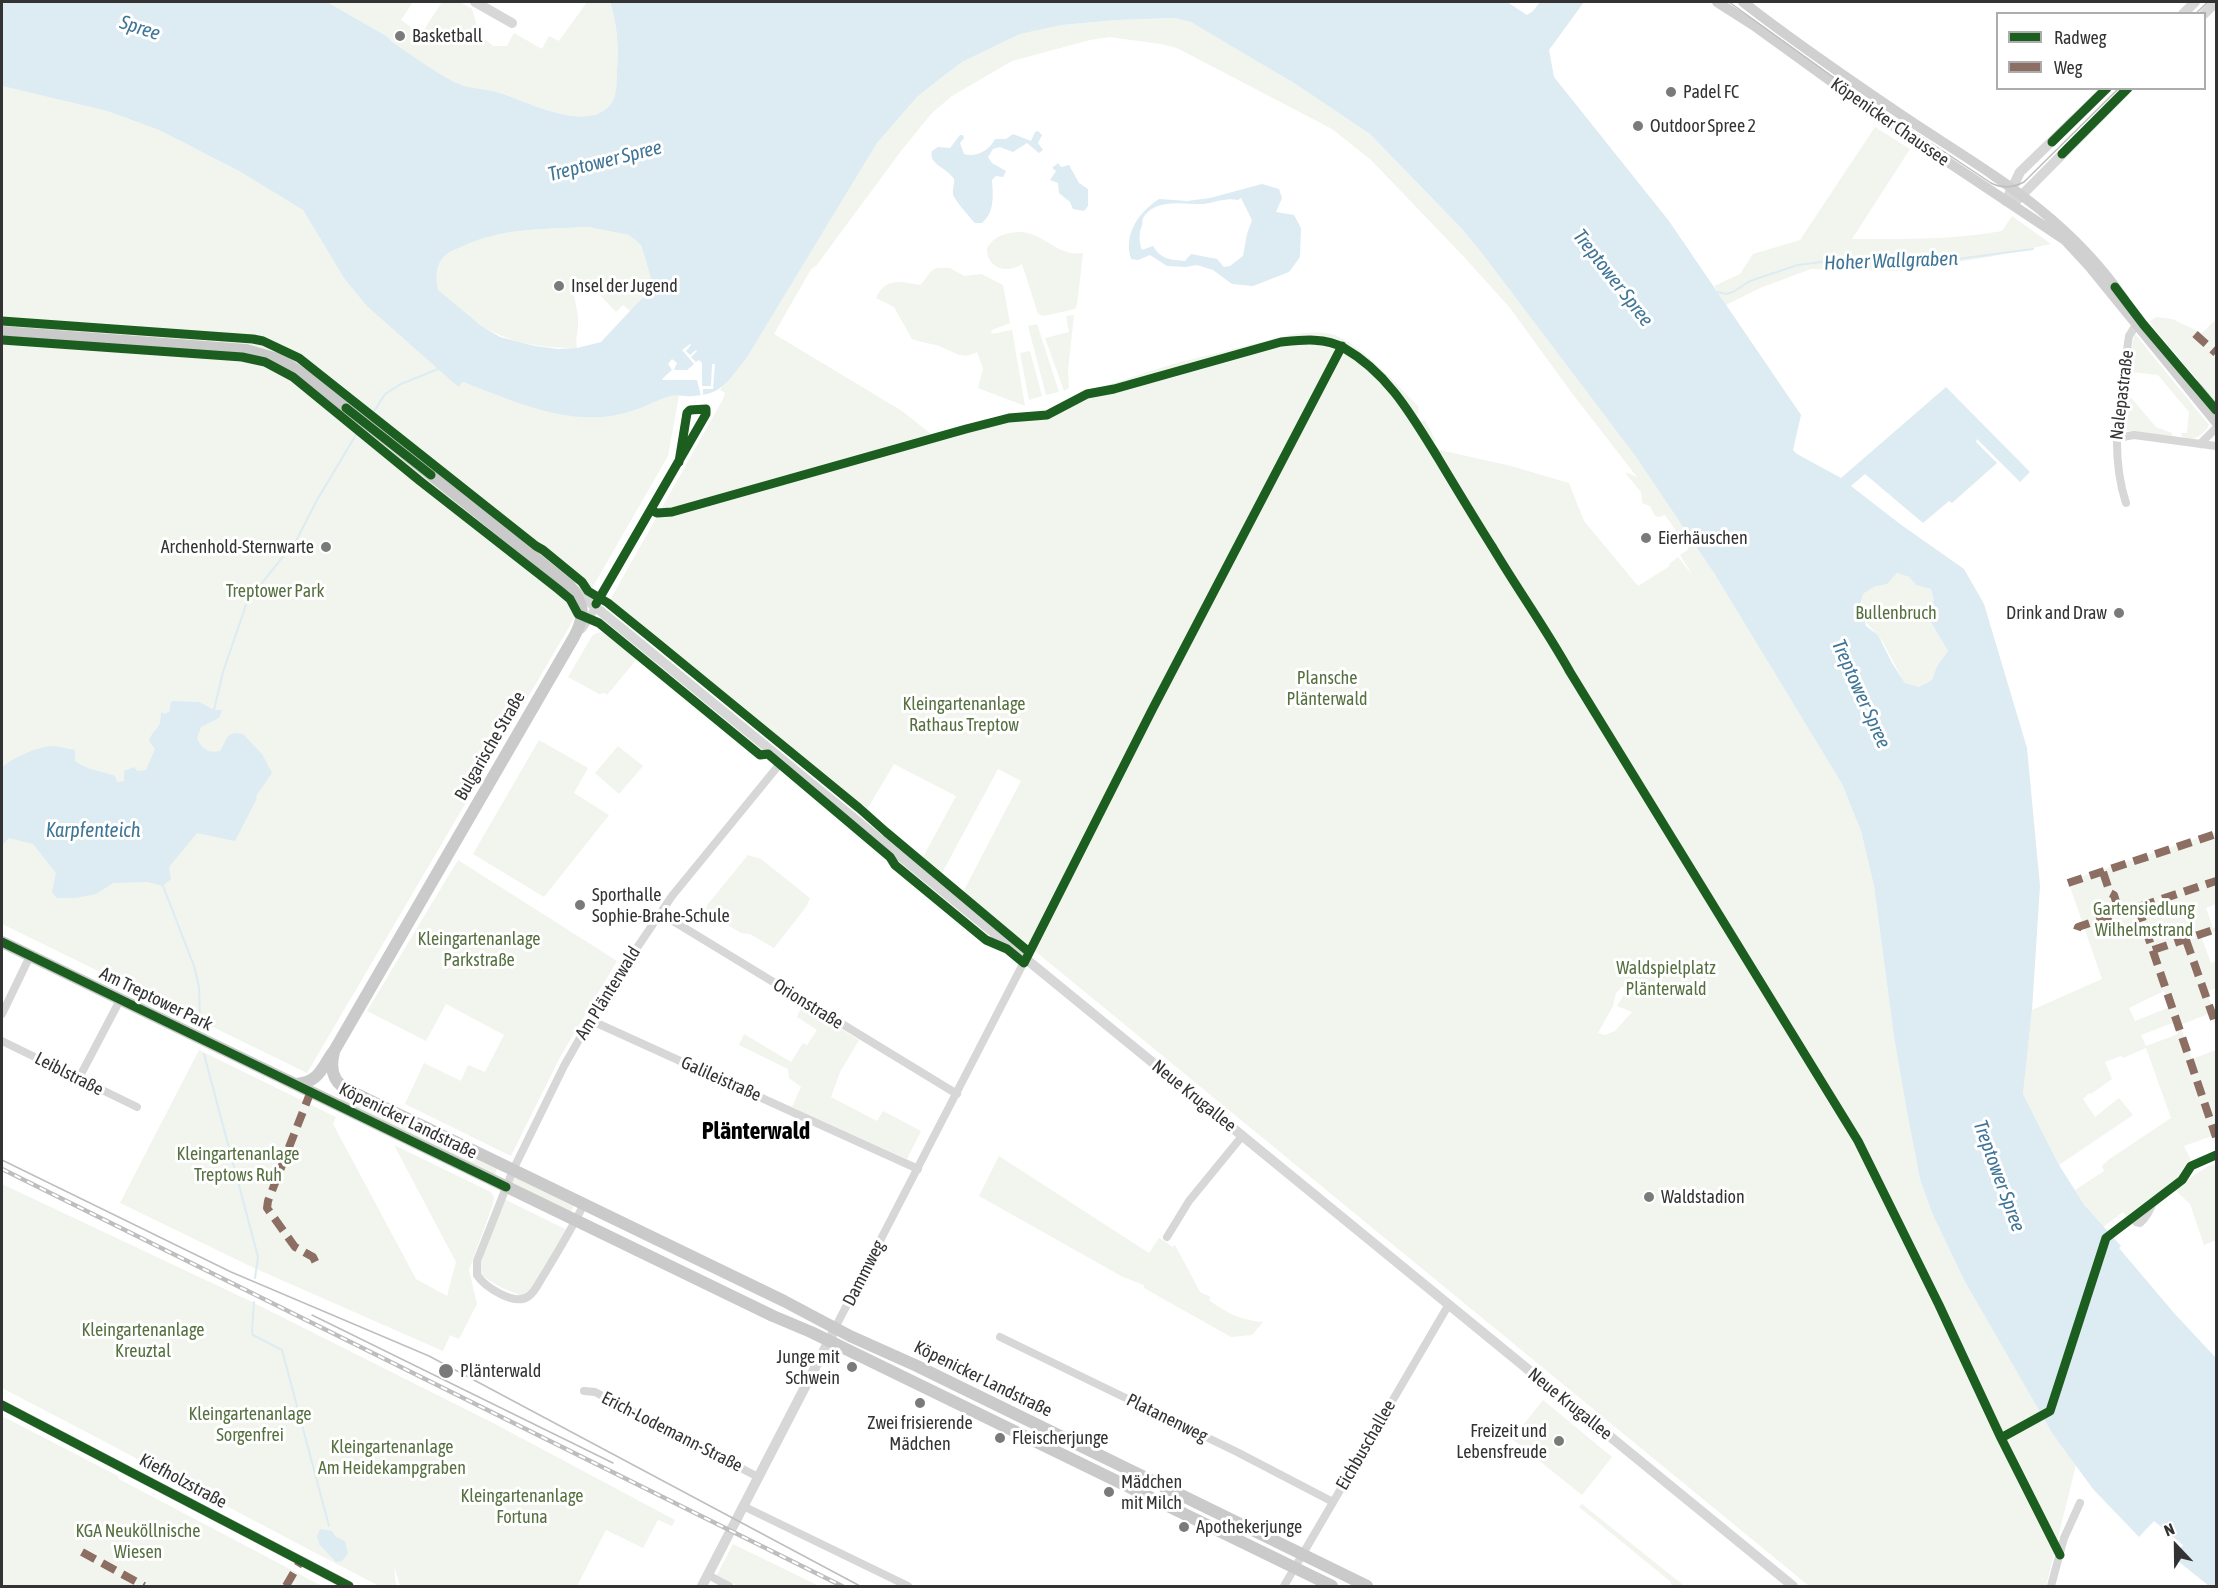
<!DOCTYPE html>
<meta charset="utf-8">
<style>
body{margin:0}
#map{position:relative;width:2218px;height:1588px;overflow:hidden;background:#fff;font-family:"Asap Condensed",sans-serif}
canvas{display:block}
.frame{position:absolute;inset:0;border:3px solid #333;pointer-events:none}
.legend{position:absolute;left:1996px;top:12px;width:210px;height:78px;box-sizing:border-box;background:#fff;border:2px solid #adadad;margin:0;padding:8px 10px;list-style:none;font-size:18px;color:#333}
.legend li{display:flex;align-items:center;gap:12px;height:30px}
.legend b{width:30px;border:2px solid #adadad}
.north{position:absolute;left:2146px;top:1516px;width:60px;height:60px;-webkit-text-stroke:4px #fff;paint-order:stroke;rotate:338deg;font-size:16px;font-weight:700;line-height:24px;text-align:center;color:#333}
.north::after{content:'';display:block;margin:auto;width:21px;height:27px;background:#333;clip-path:polygon(50% 0,100% 100%,50% 72%,0 100%)}
</style>
<div id="map">
<canvas width="2218" height="1588"></canvas>
<div class="frame"></div>
<ul class="legend">
<li><b style="height:8px;background:#1b5e20"></b>Radweg</li>
<li><b style="height:8px;background:#8d6e63"></b>Weg</li>
</ul>
<div class="north">N</div>
</div>
<script>
const c = document.querySelector('canvas').getContext('2d');
c.lineJoin = 'round';
function fill(path, color) { c.fillStyle = color; c.fill(path, 'evenodd'); }
function trace(path, color, width, dash) { c.strokeStyle = color; c.lineWidth = width; c.lineCap = dash ? 'butt' : 'round'; c.setLineDash(dash || []); c.stroke(path); }
function write(font, color, halo, rows, align = 'center') {
  c.font = font + ' "Asap Condensed",sans-serif'; c.lineWidth = 6; c.setLineDash([]); c.textBaseline = 'middle'; c.strokeStyle = halo; c.fillStyle = color; for (const [text, x, y, turn = 0] of rows) {
    c.save(); c.translate(x, y); c.rotate((+turn || 0) * Math.PI / 180); c.textAlign = isNaN(turn) ? turn : align; if (halo) c.strokeText(text, 0, 0); c.fillText(text, 0, 0); c.restore();
  }
}
fill(new Path2D(`
 M327,2h86l-12,18 20,14 21,-32h18l12,7 8,26 13,11h14l7,-13 28,16 7,-13 10,5 28,-39h23c7,21 9,45 7,68 -1,11 1,26 -7,35 -24,29 -86,-5 -113,-13 -19,-5 -29,-2 -48,-13 -20,-11 -39,-25 -58,-38l-3,-4z
 M1174,18l17,4 24,13 79,48 76,51 92,95 19,23 116,153 79,97 -2,10 40,61 128,211 19,47 13,55 20,151 26,142 12,34 32,67 88,153 24,32 -30,121h-237l-846,-694 58,-111 -23,-12 -57,106 -19,-16 34,-63 -62,-32 -28,47 -256,-211 113,-201 2,-6 -5,-3 26,-31 131,-216 40,-46 45,-35 58,-28 42,-9 54,-5zM1109,37l52,7 16,4 155,81 39,31 94,98 45,50 61,84 66,85 -9,-4 -2,1 15,18 1,11 8,3 5,10 4,1 6,-2 24,34 -9,6 13,21 -15,-19 -9,7 1,2 -32,20 -54,-65 -15,-38 -58,-17 -71,-16 -8,-7 4,-2 -11,-21 -5,2 -3,-6 2,-9 -3,-3c-21,-21 -51,-55 -77,-67 -14,-7 -35,-4 -50,-2l-116,29 -69,22 -58,26 -48,5 -67,17 -29,-23 -128,-77 37,-65 5,-3 85,-115 31,-38 20,-17 60,-35 78,-21zM1622,987h7l-12,19 15,6 -17,19 -10,4 -7,-2 15,-27 3,-13z
 M2,86l105,25 52,19 80,41 64,39 41,68 116,109 3,-5 74,27 93,3 44,-18 5,2 -11,60 -73,127 -288,490 -305,-149z
 M1875,127l35,22 -58,90c50,0 101,1 150,-8l10,-15 39,28 -62,13 -91,14 -87,-2 -51,19 -34,17 -12,-19 26,-12 13,-20 47,-14z
 M588,227l41,8 12,10 10,33 -3,13 -18,20 -7,-6 -7,7 -17,-18 -26,-10c0,13 6,28 5,40 0,10 -3,14 -1,24 -59,1 -97,-15 -139,-58 -2,-11 -3,-21 4,-31 4,-6 12,-9 19,-12 39,-19 84,-18 127,-20z
 M1022,232c25,3 36,25 61,21l-6,52 -2,4 -31,7 -6,-2 -16,-50c-14,10 -36,5 -35,-16 8,-13 20,-16 35,-16z
 M937,268h13l14,8 17,-2 22,11 7,38 -18,7 -1,4 21,-4 13,76 -47,-18 5,-19 -6,-17c-16,10 -26,-3 -41,-7 -8,-2 -16,-3 -24,-6l-18,-32 -18,-9c9,-22 27,-16 44,-13 7,-6 8,-14 17,-17z
 M1074,315l-6,56 1,17 -5,3 -19,-53 24,-6 -3,-16z
 M2156,317l16,2 30,14 14,-14v83l-63,-75 -3,-6z
 M1037,324l22,68 -13,3 -18,-69z
 M2135,334l74,91c-5,10 -18,19 -28,10v-2h6l2,-21 -31,-37 -27,-3 3,-16 -4,-1z
 M1030,351l12,45 -13,4 -9,-47z
 M2127,393l29,34 16,6v3l-45,-5 -2,-3 1,-8h-3z
 M1897,573l12,4 7,8 15,4 3,13 -9,2 4,15 19,32 -11,15 -5,14 -13,7 -14,-4c-8,-13 -14,-26 -21,-39 -12,-21 -28,-19 -21,-50l11,-7 13,-3z
 M602,632l35,27 -30,36 -2,-2 -6,1 -31,-17 24,-41 4,-3z
 M539,740l49,28 -14,25 35,22 -65,82 -71,-43z
 M618,746l25,20 -24,28 -24,-21z
 M2216,832v72l-10,4 7,20h3v3l-15,5 10,27 5,-2v27l-9,4 5,15 4,-1v22l-5,-15 -31,12 12,34 24,-9v96l-4,-10 -28,10 7,14 -4,3 -7,10 1,3 -53,43 -5,-7 -21,16 -17,-22 -10,-16 29,-19 -2,-5 6,-6 63,-42 -25,-70 -23,10 -2,-2 -16,6 7,17 -21,15 -2,-1 -6,6 12,18 24,-19 14,17 -74,50 -36,-71 9,-84 70,-31 -34,-98zM2164,991l6,16 -35,14 -6,-13zM2175,1022l3,12 -32,12 -5,-11z
 M748,855l13,4 49,39 -4,9 -32,41 -24,-14 -9,-1 -36,-22 3,-7z
 M458,860l159,101 -58,98 -48,97 -106,-52 19,-41 37,18 7,-16 17,7 19,-37 -58,-31 -20,37 -59,-30z
 M802,1005l57,35 -19,32 -9,25 46,24 6,-10 38,20 -14,28 -115,-52 9,-20 -12,-9 -1,-9 -49,-24 5,-11 47,28 12,-19 4,2 10,-15 -20,-13z
 M199,1050l137,67 -3,7 83,155 31,17 9,-34 -62,-117 97,47 3,5 -1,7 -24,66 8,34 -18,35 -9,-4 -7,16 -189,-83 -134,-65z
 M343,1093l155,74 -4,9 -154,-76z
 M999,1156l150,97 10,-15 14,9 2,-2 25,47 11,5 -2,3c15,12 34,21 54,22l-11,13 -21,2 -87,-49v-3l-21,-8 -144,-81z
 M2216,1164v78l-3,-1 -9,4 -14,-41 -16,-15 34,-23z
 M515,1176l60,28 -5,9 -59,-29z
 M2,1184l248,117 245,123 180,96 -3,6 -14,-6 -15,28 -37,-18 -29,56h-177l-6,-20 2,20h-17c-126,-65 -251,-133 -377,-198z
 M504,1199l63,31 -37,61 -8,5 -22,-9 -19,-12 -1,-10z
 M1543,1400l69,57 -30,38 -70,-56z
 M2,1416l116,60 1,3 203,107h-320z
 M1582,1504l101,81 -1,1h-8l-3,-2v-2l-92,-75z
 M733,1544l86,42h-82l-20,-11z`), '#f1f5ed');
fill(new Path2D(`
 M2,2h325l61,35 3,4c19,13 38,27 58,38 19,11 29,8 48,13 27,8 89,42 113,13 8,-9 6,-24 7,-35 2,-23 0,-47 -7,-68h897l20,13 6,-4 7,-9h44l-35,48 5,27 115,144 132,194 -8,35 4,4 44,24 105,-91 84,85 -10,10 -43,-43 -1,3 21,21 -45,40 -3,-2 -26,22 -58,-49 -14,12 49,38 64,45 20,35 43,144 13,138 -8,124 -9,84 36,71 26,41 36,40 -2,2 55,65 42,45v228h-7l-36,-29 10,-12 -29,-24 -15,16 -46,-48 -41,-56 -88,-153 -32,-67 -12,-34 -13,-68 -13,-74 -20,-151 -13,-55 -19,-47 -128,-211 -77,-115 -156,-206 -19,-23 -92,-95 -76,-51 -103,-61 -17,-4 -58,2 -54,5 -42,9 -58,28 -21,16 -24,19 -40,46 -131,216c-19,22 -22,35 -53,37 -8,1 -16,-2 -23,0 -13,4 -25,11 -38,15 -58,19 -115,-9 -169,-29l-4,5 -4,-3 -88,-78 -23,-28 -41,-68 -64,-39 -80,-41 -52,-19 -105,-25zM588,227l41,8 12,10 10,33 -7,18 -43,46 -24,6 -19,1 -23,-3 -35,-9 -20,-12 -42,-35c-2,-11 -3,-21 4,-31 4,-6 12,-9 19,-12 39,-19 84,-18 127,-20zM1897,573l12,4 7,8 15,4 3,12 -9,3 4,15 19,32 -11,15 -5,14 -13,7 -14,-4 -13,-20 -14,-28 -12,-9 -6,-20 3,-12 11,-7 13,-3z
 M1038,131l4,4 -4,8 5,7 -4,3 -12,-10 -14,9 -13,-5 -7,2 -5,8 4,6 14,8 -3,6 -7,-1 -4,4c1,15 3,32 -10,43h-7c-3,-3 -22,-25 -22,-29 -1,-5 2,-10 1,-15 -8,-12 -26,-15 -22,-28l6,-4 12,1 10,-13h3l1,3 -4,5 4,11c12,4 26,-4 31,-15h11l7,-5 18,7 4,-9z
 M1058,163l3,4 8,-2 10,18 9,6v17l-4,5 -11,-2 -3,-7 -11,-9 -1,-10 -8,-3 6,-9 -4,-3z
 M1262,184l17,5 3,9 -6,14 18,3 7,13 -1,29 -11,15 -36,14 -21,-2 -19,-14 -16,-5 -11,2 -19,-1 -17,-11 -12,5 -7,-1c-8,-25 8,-47 28,-60l28,2 23,-3zM1241,198l11,22 -5,14 -4,22 -13,10 -6,1 -7,-8 -26,-5 -6,7c-15,-1 -24,-2 -32,-15l-11,4c-3,-7 -3,-16 -1,-22 2,-4 1,-7 2,-10 12,-20 40,-14 58,-14 14,-1 24,-7 37,-4z
 M172,701l27,1 15,8h8l-3,8 -18,9 -4,11c4,10 11,16 23,13 7,-10 5,-21 23,-17l19,20 10,19 -16,23 1,2 -22,43 -38,-8 -28,34 2,12 -8,7 -16,-4 -34,1 -17,11 -21,4h-18l-5,-6 4,-19 -23,-29 -24,-6 -7,7v-77c10,-11 34,-20 49,-22 8,0 17,3 24,4v11c11,9 27,10 40,15l2,6 7,-1v-10l10,-4 3,4 9,-1 9,-21 -6,-8c5,-15 12,-9 12,-29l4,2 5,-3v-6z
 M320,1529l12,2 4,6 9,4 3,12 -6,8 -6,1 -16,-17 -3,-8z`), '#ddebf3');
fill(new Path2D(`
 M690,344l1,1 -5,6 4,4 6,-5 1,1 -6,6 5,5 3,-2 3,3v23h9l1,-22h3l-2,25h-10v6l-2,1 -4,-16h-34l-1,-1 10,-9 -4,-6 4,-5 5,4 -3,7h13l7,-6 -12,-14z`), '#fff');
trace(new Path2D(`
 M1718,292l8,2 7,-2 17,-11 48,-16 23,-3 106,1 106,-14
 M373,413l12,-19 16,-10 37,-15
 M212,712l2,-2 9,-38 24,-70 50,-63 20,-39 40,-67
 M163,886l31,80 5,21 1,31
 M204,1054l54,203 -3,21
 M254,1302l-2,29 1,4 29,15 47,176`), '#ddebf3', 2);
trace(new Path2D(`
 M2050,1411l56,-173`), '#3f7597', 1.5, [8, 6]);
trace(new Path2D(`
 M2117,438l17,-3 82,11
 M2200,444l16,-16
 M2126,503c-18,-55 -5,-111 3,-167l7,-11
 M582,629l8,-11 6,-14 110,-190v-5l-16,1 -3,3 -8,49
 M660,913l297,181
 M2,1014l28,-58
 M590,1020l328,149
 M2,1041l135,66
 M79,1078l41,-78
 M2153,1202c-3,9 -6,15 -13,21l-4,-1 -2,-4 48,-38 9,-14 25,-11
 M584,1204c-12,24 -25,46 -39,69 -5,7 -9,18 -16,23 -14,11 -44,-9 -52,-21v-14l36,-91 51,-104 37,-65 71,-105 111,-136
 M1167,1237l22,-36 54,-66
 M835,1328l191,-370
 M1000,1337l237,115 96,50
 M584,1391l11,1 163,85
 M743,1506l165,80
 M708,1575l21,11
 M1284,1586l165,-282
 M2051,1586l13,-48 16,-35`), '#d7d7d7', 8);
trace(new Path2D(`
 M475,2l37,21
 M2183,14l12,-12
 M2204,14l12,-12
 M2006,201l14,-29 87,-84
 M2016,201l112,-113
 M571,587l1222,999
 M2,1405l347,181
 M702,1586l131,-253`), '#d7d7d7', 10);
trace(new Path2D(`
 M1717,2l36,23 126,91 186,124 24,26 127,156
 M1743,2c55,43 114,83 172,122 81,53 152,93 209,175
 M2195,385l21,25`), '#d0d0d0', 10);
trace(new Path2D(`
 M2,332l244,18 35,10 34,22 254,203c15,19 17,30 5,52l-240,414c-13,17 -14,31 -38,33
 M2,942l771,374 38,16 521,254
 M334,1052c-4,15 -2,29 12,37l438,212 66,35 67,30 450,220`), '#cacaca', 12);
trace(new Path2D(`
 M1729,2l125,90 137,91c12,6 22,5 33,-1l95,-94
 M2195,14l13,-12
 M2,1160l229,112 198,84 431,230
 M312,1315l301,148`), '#bebebe', 1.5);
const rail = new Path2D(`
 M2,1169l840,417`);
trace(rail, '#bebebe', 4.5);
trace(rail, '#fff', 2, [7]);
trace(new Path2D(`
 M2195,334l21,19
 M2103,872l7,21 4,2 6,19
 M2068,883l148,-49
 M2138,907l78,230
 M2077,930l1,-3 138,-46
 M2186,940l30,85
 M2153,950l63,-21
 M311,1091l-43,110 -1,7 28,39 18,10 4,8
 M82,1552l62,34
 M286,1586l14,-24`), '#8d6e63', 8, [15, 8]);
trace(new Path2D(`
 M2052,142l55,-54
 M2062,154l66,-66
 M2115,287l28,37 73,86
 M2,321l251,18 10,2 36,17 237,188 7,4 39,32 6,9 20,12 47,38 204,167 27,24 143,120
 M2,340l240,17 23,5 28,15 127,104 138,108 12,10 8,15 21,9 161,132 8,-1 122,103 5,8 91,75 21,9 17,14 128,-253 190,-364
 M346,408l85,67
 M651,510l6,3 15,-1 294,-83 43,-11 38,-3 40,-21 27,-5 167,-47c20,-2 44,-5 63,6 44,25 68,68 94,110 18,30 36,60 55,90 25,42 53,81 77,124l288,469 81,164 62,133 59,117
 M596,604l110,-190v-5l-16,1 -3,3 -8,49
 M2,942l504,245
 M2,1405l347,181
 M2001,1438l49,-27 56,-173 76,-58 9,-14 25,-11`), '#1b5e20', 9);
for (const [x, y, r, color] of [
 [400,36,6,"#7a7a7a"],
 [1671,92,6,"#7a7a7a"],
 [1638,126,6,"#7a7a7a"],
 [559,286,6,"#7a7a7a"],
 [1646,538,6,"#7a7a7a"],
 [326,547,6,"#7a7a7a"],
 [2119,613,6,"#7a7a7a"],
 [580,905,6,"#7a7a7a"],
 [1649,1197,6,"#7a7a7a"],
 [852,1367,6,"#7a7a7a"],
 [446,1371,8,"#7a7a7a"],
 [920,1403,6,"#7a7a7a"],
 [1000,1438,6,"#7a7a7a"],
 [1559,1441,6,"#7a7a7a"],
 [1109,1492,6,"#7a7a7a"],
 [1184,1527,6,"#7a7a7a"]
]) { const dot = new Path2D(); dot.arc(x, y, r, 0, 2 * Math.PI); c.fillStyle = color; c.fill(dot); trace(dot, '#fff', 2); }
write('18px', '#333', '#fff', [
 ["Basketball",412,36],
 ["Padel FC",1683,92],
 ["Outdoor Spree 2",1650,126],
 ["Insel der Jugend",571,286],
 ["Eierhäuschen",1658,538],
 ["Archenhold-Sternwarte",314,547,"right"],
 ["Drink and Draw",2107,613,"right"],
 ["Sporthalle",592,895],
 ["Sophie-Brahe-Schule",592,916],
 ["Waldstadion",1661,1197],
 ["Junge mit",840,1357,"right"],
 ["Schwein",840,1378,"right"],
 ["Plänterwald",460,1371],
 ["Zwei frisierende",920,1423,"center"],
 ["Mädchen",920,1444,"center"],
 ["Freizeit und",1547,1431,"right"],
 ["Lebensfreude",1547,1452,"right"],
 ["Fleischerjunge",1012,1438],
 ["Mädchen",1121,1482],
 ["mit Milch",1121,1503],
 ["Apothekerjunge",1196,1527]
], 'left');
write('18px', '#333', '#fff', [
 ["Köpenicker Chaussee",1890,122,35],
 ["Nalepastraße",2122,395,-83],
 ["Bulgarische Straße",490,746,-60],
 ["Am Plänterwald",608,993,-58],
 ["Am Treptower Park",156,999,26],
 ["Orionstraße",808,1004,32],
 ["Leiblstraße",69,1074,27],
 ["Galileistraße",721,1079,24],
 ["Neue Krugallee",1194,1096,39],
 ["Köpenicker Landstraße",408,1121,26],
 ["Dammweg",864,1273,-63],
 ["Köpenicker Landstraße",983,1379,26],
 ["Neue Krugallee",1570,1404,39],
 ["Platanenweg",1167,1418,26],
 ["Erich-Lodemann-Straße",672,1432,27],
 ["Eichbuschallee",1366,1445,-60],
 ["Kiefholzstraße",183,1481,28]
]);
write('18px', '#56703f', '#fff', [
 ["Treptower Park",275,591],
 ["Bullenbruch",1896,613],
 ["Plansche",1327,678],
 ["Plänterwald",1327,699],
 ["Kleingartenanlage",964,704],
 ["Rathaus Treptow",964,725],
 ["Gartensiedlung",2144,909],
 ["Wilhelmstrand",2144,930],
 ["Kleingartenanlage",479,939],
 ["Parkstraße",479,960],
 ["Waldspielplatz",1666,968],
 ["Plänterwald",1666,989],
 ["Kleingartenanlage",238,1154],
 ["Treptows Ruh",238,1175],
 ["Kleingartenanlage",143,1330],
 ["Kreuztal",143,1351],
 ["Kleingartenanlage",250,1414],
 ["Sorgenfrei",250,1435],
 ["Kleingartenanlage",392,1447],
 ["Am Heidekampgraben",392,1468],
 ["Kleingartenanlage",522,1496],
 ["Fortuna",522,1517],
 ["KGA Neuköllnische",138,1531],
 ["Wiesen",138,1552]
]);
write('italic 20px', '#3f7597', '#fff', [
 ["Spree",140,28,18],
 ["Treptower Spree",605,161,-14],
 ["Hoher Wallgraben",1891,261,-2],
 ["Treptower Spree",1613,278,52],
 ["Treptower Spree",1861,694,66],
 ["Karpfenteich",93,831],
 ["Treptower Spree",1999,1176,70]
]);
write('bold 24px', '#000', '#fff', [
 ["Plänterwald",756,1131]
]);
</script>
